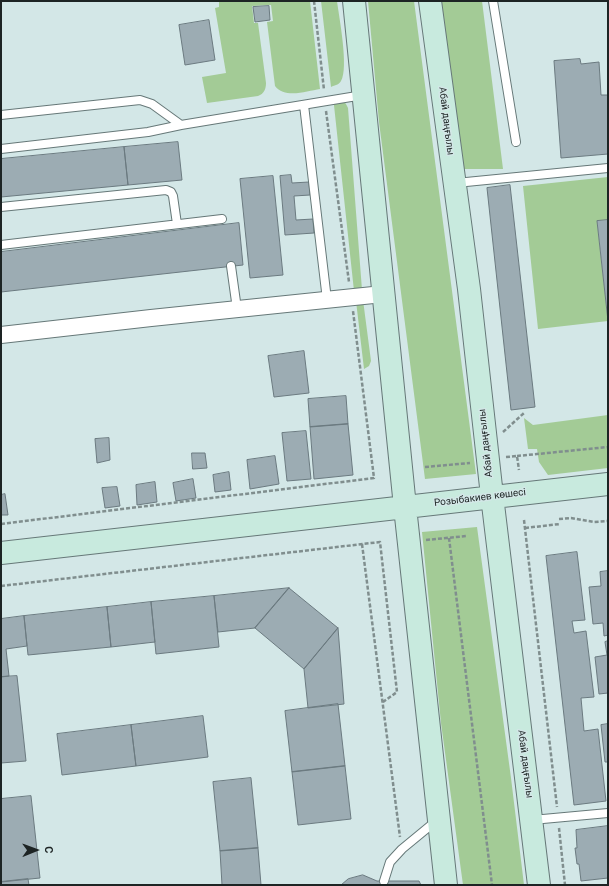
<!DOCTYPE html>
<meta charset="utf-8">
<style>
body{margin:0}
#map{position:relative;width:609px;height:886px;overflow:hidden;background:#d3e7e7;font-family:Roboto,sans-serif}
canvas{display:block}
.frame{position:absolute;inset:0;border:2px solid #1d2424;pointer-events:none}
.north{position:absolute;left:16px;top:830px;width:40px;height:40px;-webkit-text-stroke:3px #d3e7e7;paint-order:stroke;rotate:89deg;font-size:11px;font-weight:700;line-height:16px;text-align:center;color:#1d2424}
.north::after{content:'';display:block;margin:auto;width:14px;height:18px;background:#1d2424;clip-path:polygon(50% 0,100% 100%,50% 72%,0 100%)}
</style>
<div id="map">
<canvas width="609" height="886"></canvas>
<div class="frame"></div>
<div class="north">С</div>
</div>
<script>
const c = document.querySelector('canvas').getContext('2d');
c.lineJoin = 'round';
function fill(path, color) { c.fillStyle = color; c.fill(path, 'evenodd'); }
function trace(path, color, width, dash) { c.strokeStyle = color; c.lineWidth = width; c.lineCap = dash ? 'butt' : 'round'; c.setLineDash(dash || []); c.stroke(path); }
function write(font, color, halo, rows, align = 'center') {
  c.font = font + ' Roboto,sans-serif'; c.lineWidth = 3; c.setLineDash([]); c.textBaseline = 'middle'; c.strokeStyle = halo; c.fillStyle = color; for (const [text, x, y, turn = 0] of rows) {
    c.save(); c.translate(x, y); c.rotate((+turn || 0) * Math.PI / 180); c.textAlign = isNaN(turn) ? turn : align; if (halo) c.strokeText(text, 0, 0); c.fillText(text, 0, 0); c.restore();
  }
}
fill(new Path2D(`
 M219,1h91l10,88c-13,2 -35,10 -45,-3l-8,-64 6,-1 -2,-16 -19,1 2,17h4l8,60c0,6 -2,11 -8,13l-51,7 -5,-26 24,-4 -11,-65 4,-1z
 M321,1h16c2,16 12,67 4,80 -2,4 -6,4 -10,6z
 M368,1h46l62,473 -51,5 -46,-357z
 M434,1h48l21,168h-44z
 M333,96c8,0 12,5 15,12l14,182 -8,1z
 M608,177v43l-11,1 11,100 -70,8 -15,-143z
 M363,300l8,61 -2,5 -5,3 -8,-68z
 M608,415v53l-60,7 -9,-13 -2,-13h-9l-4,-31 9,7z
 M477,527l34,251 13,107h-61l-22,-162 -19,-191z`), '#a3cb96');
const building = new Path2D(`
 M269,6l1,14 -15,2 -2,-15z
 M209,20l6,40 -30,5 -6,-40z
 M580,59l1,5 18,-2 2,33h7v59l-47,4 -7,-97z
 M178,142l4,38 -54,5 -4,-38z
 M124,147l4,38 -127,12v-38z
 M291,175l1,8 17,-1 1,13 -16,1 2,24 17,-1 1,14 -29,2 -5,-59z
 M273,176l10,99 -33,3 -10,-99z
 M510,185l25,222 -24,3 -24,-222z
 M608,220v101l-11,-100z
 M239,223l4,42 -242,27v-40z
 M304,351l5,42 -35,4 -6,-41z
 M346,396l2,28 -38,3 -2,-28z
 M348,424l5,51 -39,4 -4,-52z
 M306,431l5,48 -24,2 -5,-48z
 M109,438l1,22 -13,3 -2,-24z
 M192,453h13l2,15 -14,1z
 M275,456l4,28 -29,5 -3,-29z
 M229,472l2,18 -16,2 -2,-17z
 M193,479l3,19 -20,3 -3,-18z
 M155,482l2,20 -20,3 -1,-20z
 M117,487l3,19 -15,2 -3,-20z
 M5,494l3,21h-7v-20z
 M577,552l8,68 -13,1 2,12 12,-2 8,66 -13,1 3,33 14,-2 8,72 -32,4 -28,-249z
 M608,571v64l-4,1 -1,-13 -10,1 -4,-37 12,-1 -1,-14z
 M289,588l49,40 -34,41 -49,-41z
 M289,588l-34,40 -37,4 -4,-36z
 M214,596l5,51 -63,7 -5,-52z
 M151,602l4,40 -44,5 -4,-40z
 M107,607l4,40 -83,8 -4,-39z
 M24,616l3,30 -21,3 3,27 -8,1v-58z
 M338,628l6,76 -36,4 -4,-39z
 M608,641v52l-9,1 -4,-37 12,-2 -2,-13z
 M17,676l9,85 -25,2v-86z
 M338,704l7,62 -53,6 -7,-61z
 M203,716l5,41 -72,9 -5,-41z
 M608,724v38h-3l-4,-37z
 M131,725l5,41 -74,9 -5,-41z
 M345,766l6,53 -53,6 -6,-53z
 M251,778l7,70 -38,3 -7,-69z
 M31,796l9,82 -39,4v-83z
 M608,826v52l-27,3 -2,-17h-2l-2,-16h2l-1,-18z
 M258,848l3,37h-39l-2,-34z
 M363,875l14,6h42l2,4h-80l7,-6z
 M28,879l1,6h-28v-3z`);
fill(building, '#9cacb3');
trace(building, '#6b7a80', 1);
const service = new Path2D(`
 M493,1l23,141
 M304,105l23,195
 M1,115l139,-15 12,4 29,21 182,-30
 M1,149l147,-17 33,-7
 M456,183l152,-15
 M1,207l165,-17 5,2 2,4 4,28
 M1,245l221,-26
 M231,266l6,43
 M532,820l76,-7
 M384,881l6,-19 12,-13 34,-28`);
const minor = new Path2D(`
 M1,335l150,-17 232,-24`);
const secondary = new Path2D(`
 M354,1l51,506 41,378
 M430,1l39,288 23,207 47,389
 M1,553l607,-69`);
trace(service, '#667878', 10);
trace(minor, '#667878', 18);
trace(secondary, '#667878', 24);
trace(new Path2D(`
 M314,1l10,89
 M326,111l23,171
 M503,432l21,-19
 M517,456l91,-9
 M506,457l11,-1 2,14
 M425,467l45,-4
 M559,519l12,-1 23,4 14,-1
 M524,520l33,287
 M1,524l373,-46 -21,-167
 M525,528l35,-4
 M449,538l43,347
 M426,540l41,-4
 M362,544l38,293
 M1,586l379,-44 17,150 -14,10
 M559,828l6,57`), '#808e8e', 2.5, [4, 2]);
trace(service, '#fff', 8);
trace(minor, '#fff', 16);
trace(secondary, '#c8eade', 22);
write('10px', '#1d2424', '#d3e7e7', [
 ["Абай даңғылы",446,121,83],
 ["Абай даңғылы",486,443,-96],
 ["Розыбакиев көшесі",480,498,-7],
 ["Абай даңғылы",525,764,83]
]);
</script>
